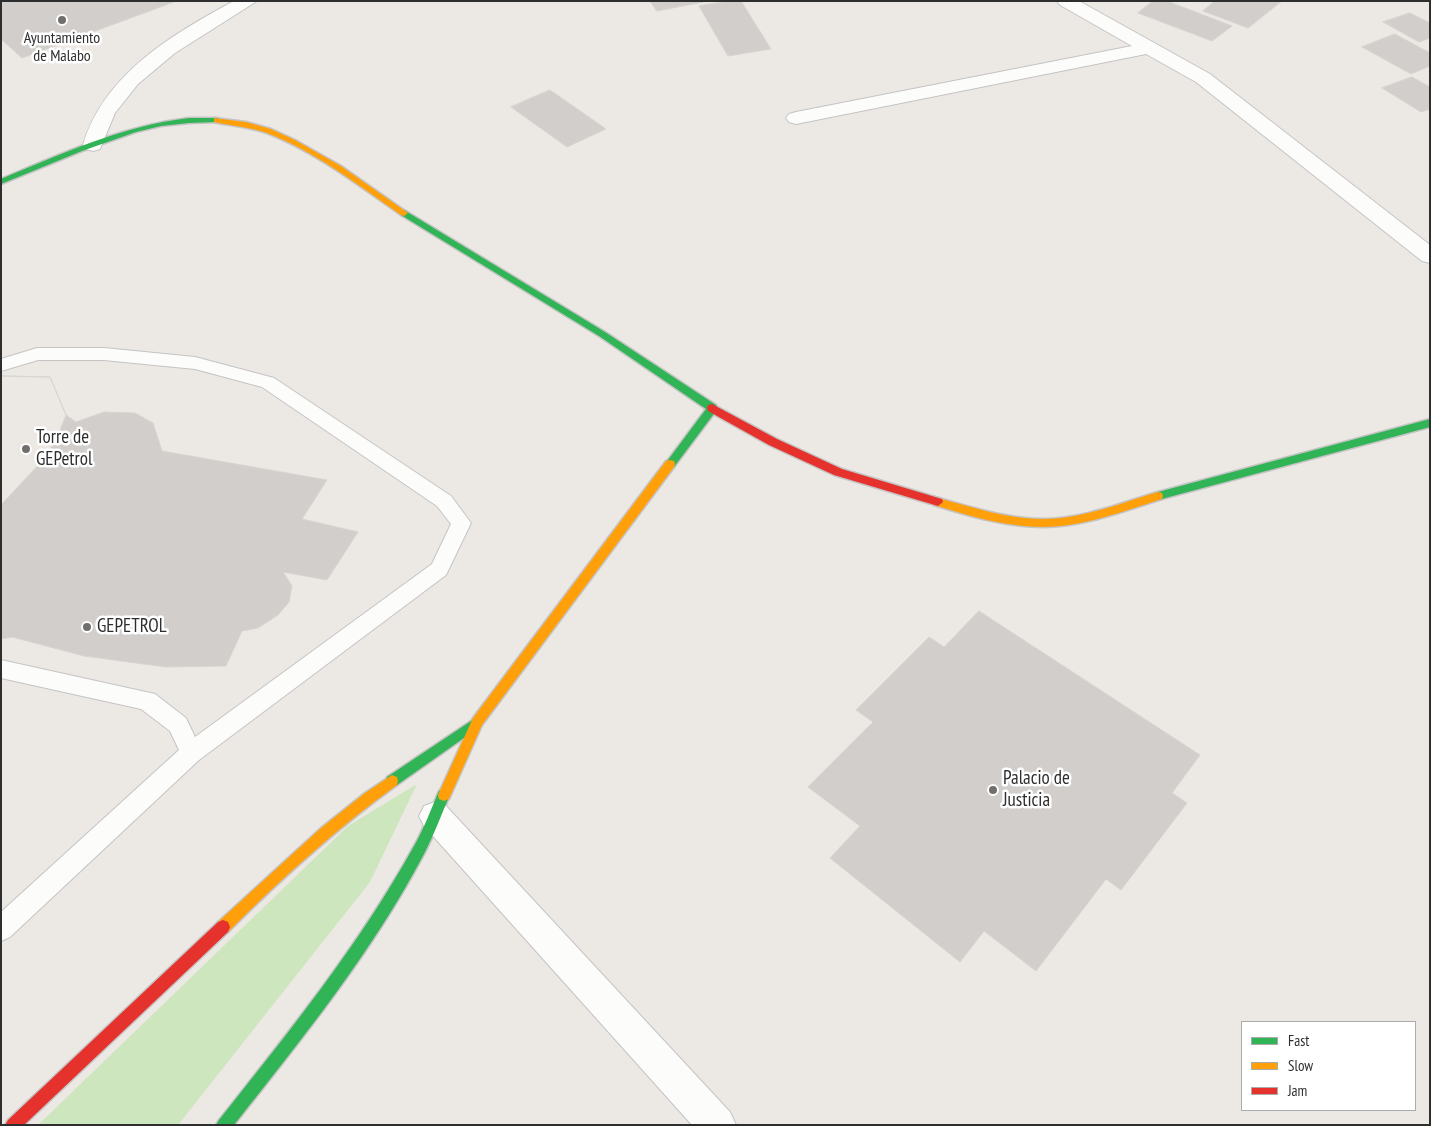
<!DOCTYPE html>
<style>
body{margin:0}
#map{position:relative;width:1431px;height:1126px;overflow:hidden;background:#ece8e4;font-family:"PT Sans Narrow",sans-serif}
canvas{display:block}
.frame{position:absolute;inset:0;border:2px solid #2e2e2e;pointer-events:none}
.legend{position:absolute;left:1241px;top:1021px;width:175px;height:90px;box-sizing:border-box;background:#fff;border:1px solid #ababab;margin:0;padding:6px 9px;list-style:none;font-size:15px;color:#2e2e2e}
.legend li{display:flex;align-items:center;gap:10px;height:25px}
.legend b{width:25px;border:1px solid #ababab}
</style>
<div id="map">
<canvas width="1431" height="1126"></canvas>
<div class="frame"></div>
<ul class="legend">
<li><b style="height:6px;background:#30b455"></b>Fast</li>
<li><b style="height:6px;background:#ff9f0a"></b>Slow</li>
<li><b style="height:6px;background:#e5322d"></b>Jam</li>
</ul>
</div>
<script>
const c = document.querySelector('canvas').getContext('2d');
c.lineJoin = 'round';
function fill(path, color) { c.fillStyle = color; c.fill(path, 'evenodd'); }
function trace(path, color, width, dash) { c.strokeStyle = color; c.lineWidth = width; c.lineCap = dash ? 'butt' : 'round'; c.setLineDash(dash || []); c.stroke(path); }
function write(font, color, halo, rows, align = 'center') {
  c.font = font + ' "PT Sans Narrow",sans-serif'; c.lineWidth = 5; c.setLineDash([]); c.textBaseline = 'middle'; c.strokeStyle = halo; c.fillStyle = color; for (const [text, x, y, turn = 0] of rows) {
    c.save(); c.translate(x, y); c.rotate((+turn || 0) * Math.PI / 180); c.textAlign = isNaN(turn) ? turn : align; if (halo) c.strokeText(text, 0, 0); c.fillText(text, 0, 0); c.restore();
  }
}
fill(new Path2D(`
 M417,784l-47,98 -192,243h-140l310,-299z`), '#cee6be');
const building = new Path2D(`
 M1,1h172l1,1 -152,56 -21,-19z
 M650,1h59l-52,10z
 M730,1h11l30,48 -43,7 -29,-50z
 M1153,1h14l65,25 -20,15 -74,-28z
 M1215,1h67l-34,27 -45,-17z
 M1410,13l20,10v15l-11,4 -36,-20z
 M1395,34l35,19v13l-19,8 -49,-27z
 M1412,77l18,10v22l-9,3 -39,-24z
 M550,90l56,39 -39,18 -56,-40z
 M1,376l49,1 16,38 10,7 28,-10 31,1 18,10 9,28 165,29 -25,39 56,13 -31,48 -44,-8 9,14 -3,16 -11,13 -20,13 -16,3 -16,35 -60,1 -82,-11 -72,-19 -11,2z
 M1,376l49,1 16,38 -9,23 -14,22 -42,45z
 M979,611l221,144 -28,38 15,10 -66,87 -15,-11 -70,92 -52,-40 -24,31 -130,-104 30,-32 -52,-39 65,-65 -17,-12 73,-73 15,10z`);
fill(building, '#d1cecb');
trace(building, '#d7d4d0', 1);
const lane = new Path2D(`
 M37,348h67l91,9 79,21 177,118 20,27 -25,52 -247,185 -189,177 -9,4v-29l178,-162 -9,-19 -29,-22 -140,-31v-18l154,34 31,24 9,19 237,-173 19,-40 -14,-18 -175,-119 -67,-18 -91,-9h-66l-37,11v-12z`);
const street = new Path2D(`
 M234,1h23l-82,52 -37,31 -23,29 -15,36 -7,2 -7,-2 -3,-4c21,-71 90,-111 151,-144z
 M1057,1h22l131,73 220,171v18l-8,-2 -226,-179 -50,-28 -350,70 -7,-2 -3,-4 3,-4 7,-2 336,-66 -72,-41z
 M435,802l11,4 284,306 6,13h-44l-268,-299 -5,-10 5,-10z`);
const fast = new Path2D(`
 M189,118h28l4,2 -4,2 -28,1 -28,3 -25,6 -54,19 -81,33v-5c62,-26 121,-53 188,-61z
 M404,210l201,122 111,73 1,3 -1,3 -42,56 -4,1 -5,-4 41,-55 -107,-73 -198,-121v-4z
 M1430,419v8l-272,73 -5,-4 5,-4z
 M477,717l4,1 2,4 -2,4 -84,59 -5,2 -5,-2 -1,-4 1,-4z
 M444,789l5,2 1,4c-9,20 -16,40 -26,59 -51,97 -122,185 -190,271h-18l3,-5c69,-87 141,-176 195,-274 10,-17 17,-37 25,-55z`);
const slow = new Path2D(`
 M214,118l32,4 25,7 24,11 46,26 67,47 -4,3 -3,-1c-43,-30 -85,-63 -134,-82 -18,-6 -35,-7 -53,-11z
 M670,460l4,1 1,3 -1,3 -192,258 -33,74 -5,2 -5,-2 -1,-4 35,-77 193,-257z
 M1158,492l4,1 1,3 -1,3c-38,12 -79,28 -119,28 -37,0 -74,-11 -109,-22l-1,-3 5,-4c34,9 69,21 105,21 39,0 78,-16 115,-27z
 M392,775l5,2 1,4 -1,4c-61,44 -116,94 -169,147l-5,2 -5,-2 -2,-5 2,-5 103,-94 44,-35z`);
const jam = new Path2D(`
 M712,404l65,35 65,30 100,30 1,3 -5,4 -104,-31 -65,-30 -61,-34 -1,-3 1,-3z
 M223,920l5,2 2,5 -2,5 -204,193h-19l3,-5 210,-198z`);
trace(lane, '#c5c4c5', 2);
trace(street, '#c5c4c5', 2);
trace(fast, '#c5c4c5', 3);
trace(slow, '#c5c4c5', 3);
trace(jam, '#c5c4c5', 3);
fill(lane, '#fcfcfb');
fill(street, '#fcfcfb');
fill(fast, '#30b455');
fill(slow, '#ff9f0a');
fill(jam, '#e5322d');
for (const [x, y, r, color] of [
 [62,20,5,"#706f6e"],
 [26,449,5,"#706f6e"],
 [87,627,5,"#706f6e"],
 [993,790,5,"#706f6e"]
]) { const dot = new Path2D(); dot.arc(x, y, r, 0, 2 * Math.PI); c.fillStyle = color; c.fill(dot); trace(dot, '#fff', 2); }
write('16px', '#2e2e2e', '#fff', [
 ["Ayuntamiento",62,38],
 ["de Malabo",62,56]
]);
write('19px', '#2e2e2e', '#fff', [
 ["Torre de",36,438],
 ["GEPetrol",36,460],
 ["GEPETROL",97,627],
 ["Palacio de",1003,779],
 ["Justicia",1003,801]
], 'left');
</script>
